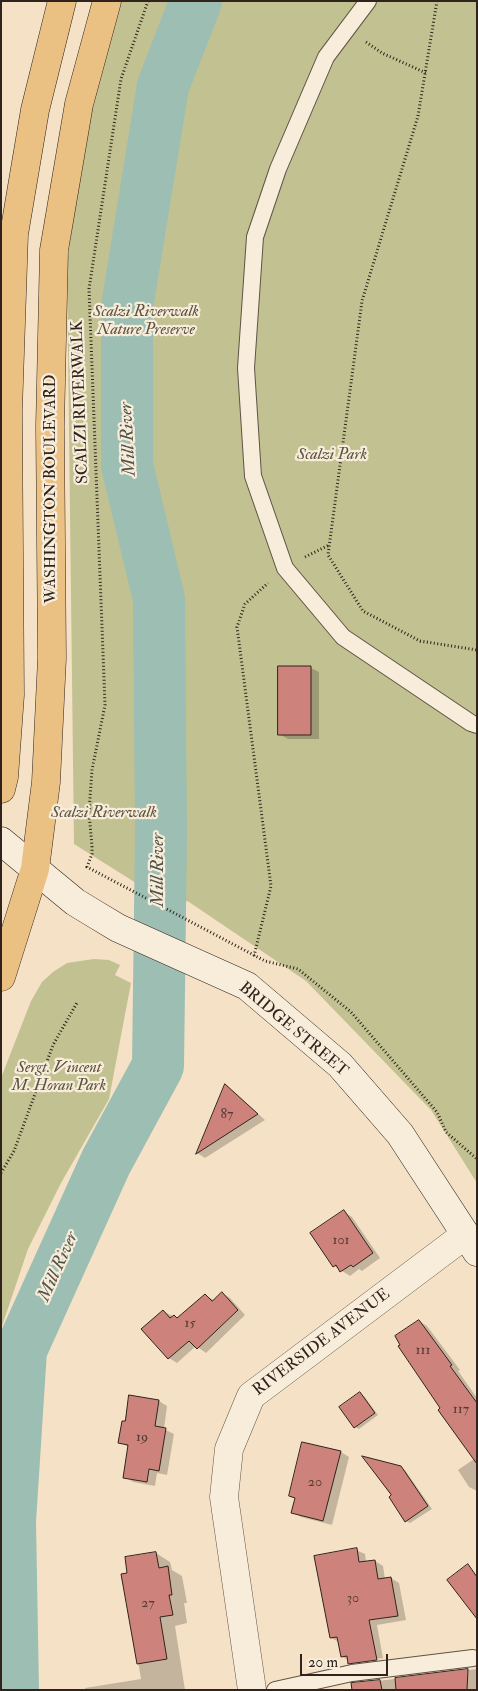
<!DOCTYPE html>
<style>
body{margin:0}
#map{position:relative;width:478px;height:1691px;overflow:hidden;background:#f5e2c6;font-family:"IM FELL Double Pica",serif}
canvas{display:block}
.frame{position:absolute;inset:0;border:2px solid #2f231c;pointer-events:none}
.scale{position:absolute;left:300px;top:1654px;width:88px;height:22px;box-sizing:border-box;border:2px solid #2f231c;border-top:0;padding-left:6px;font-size:15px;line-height:18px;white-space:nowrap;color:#2f231c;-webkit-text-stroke:4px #f8ecda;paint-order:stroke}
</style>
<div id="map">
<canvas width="478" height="1691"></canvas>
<div class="frame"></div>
<div class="scale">20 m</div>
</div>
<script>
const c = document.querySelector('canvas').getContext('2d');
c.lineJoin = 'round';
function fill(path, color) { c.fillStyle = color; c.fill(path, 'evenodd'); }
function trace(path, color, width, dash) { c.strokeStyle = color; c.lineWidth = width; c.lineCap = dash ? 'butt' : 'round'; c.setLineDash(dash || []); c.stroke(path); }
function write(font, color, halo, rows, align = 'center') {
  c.font = font + ' "IM FELL Double Pica",serif'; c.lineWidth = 4.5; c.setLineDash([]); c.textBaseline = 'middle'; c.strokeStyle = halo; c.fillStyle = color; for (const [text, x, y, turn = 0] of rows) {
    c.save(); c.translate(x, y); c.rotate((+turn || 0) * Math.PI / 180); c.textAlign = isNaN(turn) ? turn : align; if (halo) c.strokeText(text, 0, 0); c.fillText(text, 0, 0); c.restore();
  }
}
fill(new Path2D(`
 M119,1h358v1182l-46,-73 -125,-129 -117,-79 -53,-19 -62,-39 -7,-578c11,-90 26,-178 52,-265z
 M94,959l15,1 11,5 -5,10 16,8 -22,116 -48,84 -33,66 -27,80v-251l30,-77 11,-19 11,-10 14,-9z`), '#c2c191');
fill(new Path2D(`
 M311,668l8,4v67h-31l-9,-5z
 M225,1086l8,5 32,29 -60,38 -8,-5z
 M344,1212l8,5 28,41 -18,13 -3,-2 -9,7 -16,-10z
 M222,1293l8,5 15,17 -39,38 -10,-7 -19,17 -8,-5 -26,-29 20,-18 15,8 27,-24 9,5z
 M419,1321l8,5 33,44 -2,1 19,27v93l-8,-4 -11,-17 16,-11 -32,-50z
 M360,1394l4,2 14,19 -19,14 -4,-2z
 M130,1396l29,5 8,5 -3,23 10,5 -7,41 -10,-2 -2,13 -22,-4 -8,-5 3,-30 -8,-5 6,-19z
 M341,1452l8,5 -17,68 -31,-8 -8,-5 3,-13 -6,-3z
 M400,1467l5,3 27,39 -22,14 -4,-2z
 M356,1550l9,4 1,8 9,-1 8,5 2,13 6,-1 8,5 7,37 -29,5 7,39 -26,4 -16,-12 -3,-14 -8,-4zM383,1658v2l-28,4v-3z
 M156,1553l14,9 2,8 10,6 5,27h-3l3,20 -12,3 10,64h-100v-2l56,-9 -12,-71v-34z
 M477,1669v21h-123l-1,-6z`), '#0003');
trace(new Path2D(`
 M13,1690l-3,-169 11,-171 85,-188 52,-96 3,-233 -2,-234 -32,-134v-158l36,-221 33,-85`), '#9cbeb3', 52);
const building = new Path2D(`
 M278,666h33v69h-33z
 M225,1084l33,30 -62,40z
 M344,1210l29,43 -20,14 -2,-2 -11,7 -4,-7 -3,2 -23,-34z
 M222,1292l16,18 -41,39 -8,-8 -21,18 -27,-30 22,-19 7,8 4,-3 3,3 28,-24 7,7z
 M419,1320l33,45 -2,1 27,37v61l-39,-54 2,-2 -42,-62 2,-1 -5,-9z
 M360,1392l15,21 -21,15 -15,-21z
 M129,1395l30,5 -4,26 11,2 -7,43 -10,-2 -2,13 -24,-4 5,-33 -10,-2 4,-22h3z
 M302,1442l39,9 -18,70 -32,-8 4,-15 -6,-2z
 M362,1456l39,10 27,40 -23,16 -16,-25 2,-2z
 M357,1548l2,14 16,-2 3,19 13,-2 7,39 -29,4 8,40 -29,4 -1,-8 -6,1 -4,-20 -7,1 -16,-82z
 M156,1552l3,16 9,-2 4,29h-3l4,20 -13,2 7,42 -30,5 -16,-90 6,-1 -2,-16z
 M468,1564l9,13v42l-30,-39z
 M468,1669l-1,21h-71l-1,-12z
 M380,1680l2,10h-30l-1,-7z`);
fill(building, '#cd837c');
trace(building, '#2f231c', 1);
const service = new Path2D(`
 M368,1l-42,56 -48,112 -23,68 -9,131 7,108 32,92 58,69 128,86 6,2
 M275,1690l77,-17 121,-15`);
const minor = new Path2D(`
 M252,1690l-28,-193 5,-48 22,-53 214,-161`);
const secondary = new Path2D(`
 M1,841l74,61 18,11 25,15 129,58 93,79 60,69 77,118`);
const primary = new Path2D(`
 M1,789l3,-12 6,-82 -2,-284 6,-177 21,-124 27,-109
 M1,977l34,-108 11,-87 6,-124 -2,-232 4,-176 25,-146 28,-103`);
trace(service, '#605346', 18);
trace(minor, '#605346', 29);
trace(secondary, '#2f231c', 29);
trace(primary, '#2f231c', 29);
trace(new Path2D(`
 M148,1l-27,78 -32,210 16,416 -13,65 -3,42 3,35v7l-5,13 178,94 33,8 53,43 86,100 9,20 31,27
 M437,1l-19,115 -56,185 -34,254 35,56 57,30 57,9
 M366,42l16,11 44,20
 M305,557l24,-12
 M254,956l17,-70 -34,-259 8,-23 23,-21
 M1,1173l13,-22 39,-106 25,-44`), '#2f231c', 3, [1, 2.5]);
trace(service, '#f8ecda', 16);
trace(minor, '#f8ecda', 28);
trace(secondary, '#f8ecda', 28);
trace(primary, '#eac183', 28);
write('14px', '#563b34', null, [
 ["87",227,1115],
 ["101",341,1241],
 ["15",190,1324],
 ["111",423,1351],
 ["117",461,1410],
 ["19",142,1438],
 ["20",315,1483],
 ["30",353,1599],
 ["27",148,1604]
]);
write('italic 16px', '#5b523f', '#f8ecda', [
 ["Scalzi Riverwalk",146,313],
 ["Nature Preserve",146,331],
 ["Scalzi Park",332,456],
 ["Scalzi Riverwalk",104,814],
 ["Sergt. Vincent",59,1069],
 ["M. Horan Park",59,1087]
]);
write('16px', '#2f231c', '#f8ecda', [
 ["SCALZI RIVERWALK",81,402,-92],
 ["WASHINGTON BOULEVARD",52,489,-90],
 ["BRIDGE STREET",293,1030,40],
 ["RIVERSIDE AVENUE",322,1343,-37]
]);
write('italic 18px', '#505249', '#f8ecda', [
 ["Mill River",129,439,-93],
 ["Mill River",159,870,-90],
 ["Mill River",59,1267,-66]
]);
</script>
